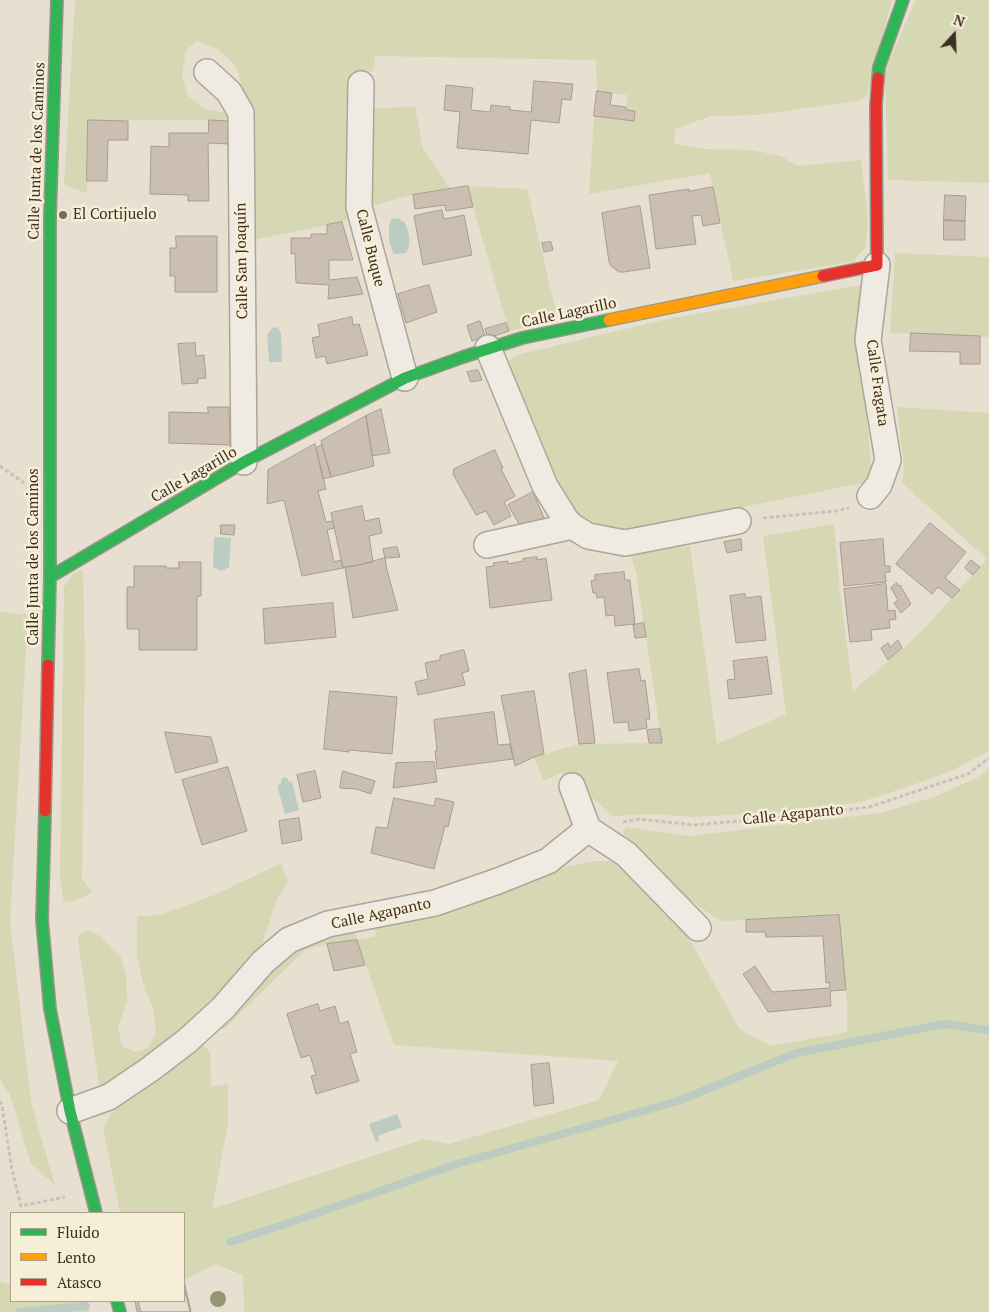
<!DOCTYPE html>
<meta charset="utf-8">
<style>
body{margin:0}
#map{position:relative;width:989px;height:1312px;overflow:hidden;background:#e7e0d1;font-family:"PT Serif",serif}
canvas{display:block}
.legend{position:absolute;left:10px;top:1212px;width:175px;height:90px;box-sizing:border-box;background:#f7eed8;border:1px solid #ada18e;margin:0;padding:6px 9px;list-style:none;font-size:15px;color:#3d2e20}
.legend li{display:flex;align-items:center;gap:10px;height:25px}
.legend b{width:25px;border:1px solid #ada18e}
.north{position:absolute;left:929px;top:10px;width:50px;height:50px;-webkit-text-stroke:4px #f7eed8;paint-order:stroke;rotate:20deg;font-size:14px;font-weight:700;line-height:20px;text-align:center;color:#3d2e20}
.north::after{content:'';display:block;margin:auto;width:18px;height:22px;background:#3d2e20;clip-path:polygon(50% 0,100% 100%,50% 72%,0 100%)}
</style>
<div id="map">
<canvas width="989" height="1312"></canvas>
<ul class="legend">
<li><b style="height:6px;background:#30b455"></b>Fluido</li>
<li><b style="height:6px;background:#ff9f0a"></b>Lento</li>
<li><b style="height:6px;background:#e5322d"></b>Atasco</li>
</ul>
<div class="north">N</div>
</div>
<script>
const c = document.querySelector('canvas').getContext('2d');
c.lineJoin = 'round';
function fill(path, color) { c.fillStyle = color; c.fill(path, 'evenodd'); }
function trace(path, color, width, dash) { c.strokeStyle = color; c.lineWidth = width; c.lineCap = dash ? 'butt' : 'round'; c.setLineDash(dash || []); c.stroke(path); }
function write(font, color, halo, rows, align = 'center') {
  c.font = font + ' "PT Serif",serif'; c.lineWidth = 5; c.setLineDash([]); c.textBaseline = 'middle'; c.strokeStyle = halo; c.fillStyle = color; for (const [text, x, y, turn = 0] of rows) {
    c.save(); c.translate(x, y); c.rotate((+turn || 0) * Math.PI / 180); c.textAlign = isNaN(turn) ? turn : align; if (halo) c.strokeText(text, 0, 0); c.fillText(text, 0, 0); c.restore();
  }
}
fill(new Path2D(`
 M75,0h817l-25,96 -9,5 -101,14 -46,1 -36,13 -1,15 30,5 48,1 29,6 16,10 64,-6 7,57 -2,29 -13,16 -120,19 -23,-108 -121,21 5,-78 40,5 1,-10 -9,-1 1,-15 -30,-4 -1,-31 -221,-4 -1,14 -23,10 -1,139 -8,3 -90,18 1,-118 -17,-56 -18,-17 -21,-8 -11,9 -4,24 5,21 17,14 28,5 -2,7 -21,-1h-120l-2,73 -23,-8z
 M916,0h73v183l-101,-3 -3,-109z
 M415,107l8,42 28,40 -38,6 -43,11v-98z
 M468,186l59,3 31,131 -49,11 -36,-124z
 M895,253l94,4v80l-99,-4z
 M867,284l-6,57 11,140 -193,39 -53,13 -40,-12 -15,-10 -63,-150 13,-7 146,-35z
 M897,407l92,6v338l-40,21 -42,15 -46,15 -35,5 -63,6 -69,4 -43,-3 -38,2 -31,-27 -20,-16 -19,8 -9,-24 45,-13 83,-1 -26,-170 -6,-20 60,-7 27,198 69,-30 -23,-178 71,-12 6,69 13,98 56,-48 16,-15 62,-69 -85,-76 2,-15z
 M83,569l2,91 -3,219 10,13 -16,9 -12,1 -4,-22 4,-293 10,-14z
 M0,612l28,3 -18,306 21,181 24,83 -24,-21 -21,-69 -10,-16z
 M989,768v544h-745l-1,-37 -28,-11 -31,16v-67h-64l-17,-85 9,-16 81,-65 11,-1 6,6 1,35 17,-3v39l-16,86 212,-70 25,5 150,-44 19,-39 -224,-16 -37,-105 -30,4 -21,5 -84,82 1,-13 66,-68 63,-26 5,16 19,-4 -3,-14 121,-31 67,-23 34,-7h23l68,72 54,97 32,16 75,-14v-27l-8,-89 -117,5c-39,-21 -68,-57 -99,-88l3,-6 62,9 193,-23 56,-17 41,-19z
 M281,863l7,19 -11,17 -18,54 -57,64 -94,73 -9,-5 -21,-144 1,-6 8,-5 13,6 20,19 6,20 1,26 -9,27 4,18 14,6 12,-4 8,-15 -3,-26 -8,-16 -8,-34v-41l23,-1 57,-21z
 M0,1282l7,2 4,-1v18h77l2,11h-90z`), '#d6d7b3');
fill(new Path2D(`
 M399,218l2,3h3c5,10 7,18 4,29l-2,1 1,2 -11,1 -3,-1 -4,-13v-17h2v-4z
 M274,327l4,1 3,5 1,29h-13l-2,-29h2l2,-4z
 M214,537l17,1 -2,30h-2l-2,2 -4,1 -8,-4z
 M284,777l3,1 2,4h3l7,28 -14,4 -8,-29 4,-1v-4z
 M397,1114l5,13 -24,9 1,5 -3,1 -7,-18z`), '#bcccc2');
trace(new Path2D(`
 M230,1242l59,-19 171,-60 218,-62 118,-48 148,-29 45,6
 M20,1312l66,-6`), '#bcccc2', 8);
const building = new Path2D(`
 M534,81l39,3 -2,16 -9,-1 -3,24 -28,-3 -3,34 -71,-6 3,-36 -16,-2 2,-25 27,3 -2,22 19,2 1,-7 19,2v3l21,2z
 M597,91l15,2 -2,12 16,2v3l9,1 -1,10 -40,-5z
 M88,120l40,1v19h-20l-1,41h-20z
 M209,120l21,1 -1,23 -21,-1 1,58h-21v-6l-38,-1 1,-48 18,1v-14h39z
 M468,186l5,21 -27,4 -1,-6 -30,4 -2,-14z
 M713,187l7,36 -17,3 -2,-11 -9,1 4,28 -40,5 -7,-54 40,-6v2z
 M945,195l21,1 -1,25 -21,-1z
 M640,206l10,62 -26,4h-5l-8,-6 -2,-4 -7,-49z
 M442,210l2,9 20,-4 8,40 -49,10 -9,-49z
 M944,220l21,1v19h-21z
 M342,222l11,38h-24v20l28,-3 6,17 -35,5 1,-14 -33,-2 -1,-30 -4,1v-16h20v-4h16v-9z
 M176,236h41v56h-42v-16h-5v-28h6z
 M551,242l2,8 -9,2 -2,-9z
 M429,285l8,27 -31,11 -8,-29z
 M352,317l1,8 6,-1 9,31 -41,9 -2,-8 -9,2 -4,-20 8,-2 -2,-11z
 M480,321l5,15 -13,5 -5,-15z
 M506,323l3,8 -21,7 -3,-9z
 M911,333l69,3v28h-20v-12l-50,-1z
 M195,343l1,13 8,-1 2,23 -9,1 1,4 -16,1 -4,-40z
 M478,370l4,10 -11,2 -4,-10z
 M208,407h21l1,38 -61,-2v-31l39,1z
 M381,409l9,44 -18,3 -6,-40z
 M366,416l8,50 -43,11 -10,-36z
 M315,444l11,45 -8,2 8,31 7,-1 1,7 -7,2 7,32 7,-2 2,8 -41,8 -18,-76 -17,4 1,-34z
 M322,445l9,32 -8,2 -7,-31z
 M495,450l8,18 -2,1 14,27 -11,6 7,14 -17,9 -8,-14 -10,4 -23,-41 1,-5z
 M533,492l14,33 -25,4 -14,-24z
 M362,506l3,15 14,-3 3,15 -13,3 4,26 -30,6 -12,-55z
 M930,523l36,29 -21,26 15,12 -8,8 -14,-11 -6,7 -36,-30z
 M221,525h14l-1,10 -13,-1z
 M741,539l1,11 -15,3 -3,-11z
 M883,539l2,27h5v6h-5l1,10 -42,4 -4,-43z
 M397,547l3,10 -15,1 -2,-9z
 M537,557v3l9,-2 6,42 -62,8 -4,-41 8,-1 -1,-3 15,-2v3l15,-3v-2z
 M385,558l2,12 11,40 -45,8 -8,-51 14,-2z
 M971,560l9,7 -7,8 -8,-7z
 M179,562h22v34h-4v54h-58v-21h-12v-42h7v-21h32v2h13z
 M624,572l1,8h5l5,44 -20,2 -1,-11 -8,1 -2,-19 -7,1 -1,-5h-3l-2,-12 4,-1v-5z
 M897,583l1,3 2,-1 11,19 -10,9 -7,-10 4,-3 -7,-12z
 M886,584l2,27 7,-1 1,9 -7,1 1,8 -19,2 1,10 -22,2 -6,-53z
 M745,594l1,4 15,-2 5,44 -30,3 -6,-47z
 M333,603l3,34 -71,7 -2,-35z
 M644,623l2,14 -11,1 -2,-13z
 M898,640l4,8 -14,12 -7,-12 7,-5 2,4z
 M464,650l5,21 -7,2 3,12 -47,10 -3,-13 13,-3 -3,-16 15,-3v-4z
 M767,657l5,37 -43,5 -2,-19 8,-1 -2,-18z
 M639,669l2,12 4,-1 5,39h-4l1,9 -18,3 -1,-9 -14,1 -7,-50z
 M586,670l9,73 -16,1 -10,-70z
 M330,691l67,6 -5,57 -43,-4v2l-25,-3z
 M534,691l10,63 -10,3 -19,9 -14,-70z
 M494,712l4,33 12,-1 3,15 -76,10 -2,-18h2l-3,-31z
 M660,729l2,14h-13l-2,-13z
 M165,732l46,5 7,25 -42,11z
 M434,762l3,20 -44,6 3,-25z
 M228,767l19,64 -45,14 -20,-65z
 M315,771l6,27 -18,4 -6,-27z
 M343,771l32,10 -4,13 -15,-5 -16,-1z
 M394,798l40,8 2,-8 18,4 -6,25 -3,-1 -11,43 -63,-16 5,-26 11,1z
 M299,818l3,22 -20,4 -3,-23z
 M839,915l7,75 -16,1 1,15 -63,6 -8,-13 -17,-25 12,-8 17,26 58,-4 -1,-6 -3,1 -3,-47 -57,1 -1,-5h-19v-12z
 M357,940l8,25 -31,6 -7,-27z
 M318,1004l2,7 15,-5 5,18 8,-3 9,31 -7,2 9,27 -43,13 -5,-18 5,-1 -6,-20 -9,3 -14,-44z
 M549,1063l5,40 -20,3 -3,-41z
 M184,1281l7,31h-54l-2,-11h49z
 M184,1287l6,25h-49l-3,-11h46z`);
fill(building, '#cbbfb2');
trace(building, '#a89c90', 1);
const street = new Path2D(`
 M207,72l22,20 12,21 3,349
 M361,84l-2,123 46,171
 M488,348l57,138 21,34 6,6 16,10 37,7 113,-22
 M870,496l9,-11 9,-25 -20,-120 9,-75
 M487,545l85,-19
 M588,829l38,25 72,74
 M70,1111l39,-14 40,-27 38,-29 36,-33 40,-46 26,-22 39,-16 107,-21 63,-22 50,-20 40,-32 -16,-43`);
const fast = new Path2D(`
 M878,78l1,-11 24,-67
 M50,577l194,-115 161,-84 58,-21 59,-19 87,-18
 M48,665l2,-88v-361l7,-216
 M45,811l-3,109 8,89 20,102 26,102
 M117,1301l3,11`);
const slow = new Path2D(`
 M609,320l214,-44`);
const jam = new Path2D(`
 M823,276l54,-11 -1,-160 2,-27
 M45,811l3,-146`);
trace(street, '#ada599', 28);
trace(fast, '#9c958a', 14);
trace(slow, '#9c958a', 14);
trace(jam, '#9c958a', 14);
trace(new Path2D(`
 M0,466l24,17
 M763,518l73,-7 13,-3
 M623,822l15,-3 57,6 118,-11 56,-7 99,-33 21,-16
 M0,1101l2,5 10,64 9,36 44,-9`), '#c8c2b9', 3, [4, 2.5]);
trace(street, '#efebe3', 25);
trace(fast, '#30b455', 11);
trace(slow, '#ff9f0a', 11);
trace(jam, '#e5322d', 11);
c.fillStyle = '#929673';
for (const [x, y] of [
 [218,1299]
]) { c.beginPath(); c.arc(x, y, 8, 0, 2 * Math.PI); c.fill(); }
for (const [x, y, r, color] of [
 [63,215,5,"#786c5e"]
]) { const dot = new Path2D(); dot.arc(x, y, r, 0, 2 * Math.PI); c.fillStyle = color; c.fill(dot); trace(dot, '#f7eed8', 2); }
write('15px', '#3d2e20', '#f7eed8', [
 ["Calle Junta de los Caminos",37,151,-88],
 ["Calle Buque",370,248,76],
 ["Calle San Joaquín",242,261,-91],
 ["Calle Lagarillo",569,313,-12],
 ["Calle Fragata",877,383,82],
 ["Calle Lagarillo",194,475,-30],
 ["Calle Junta de los Caminos",34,557,-90],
 ["Calle Agapanto",793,815,-6],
 ["Calle Agapanto",381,914,-12]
]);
write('15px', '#3d2e20', '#f7eed8', [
 ["El Cortijuelo",73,215]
], 'left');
</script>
